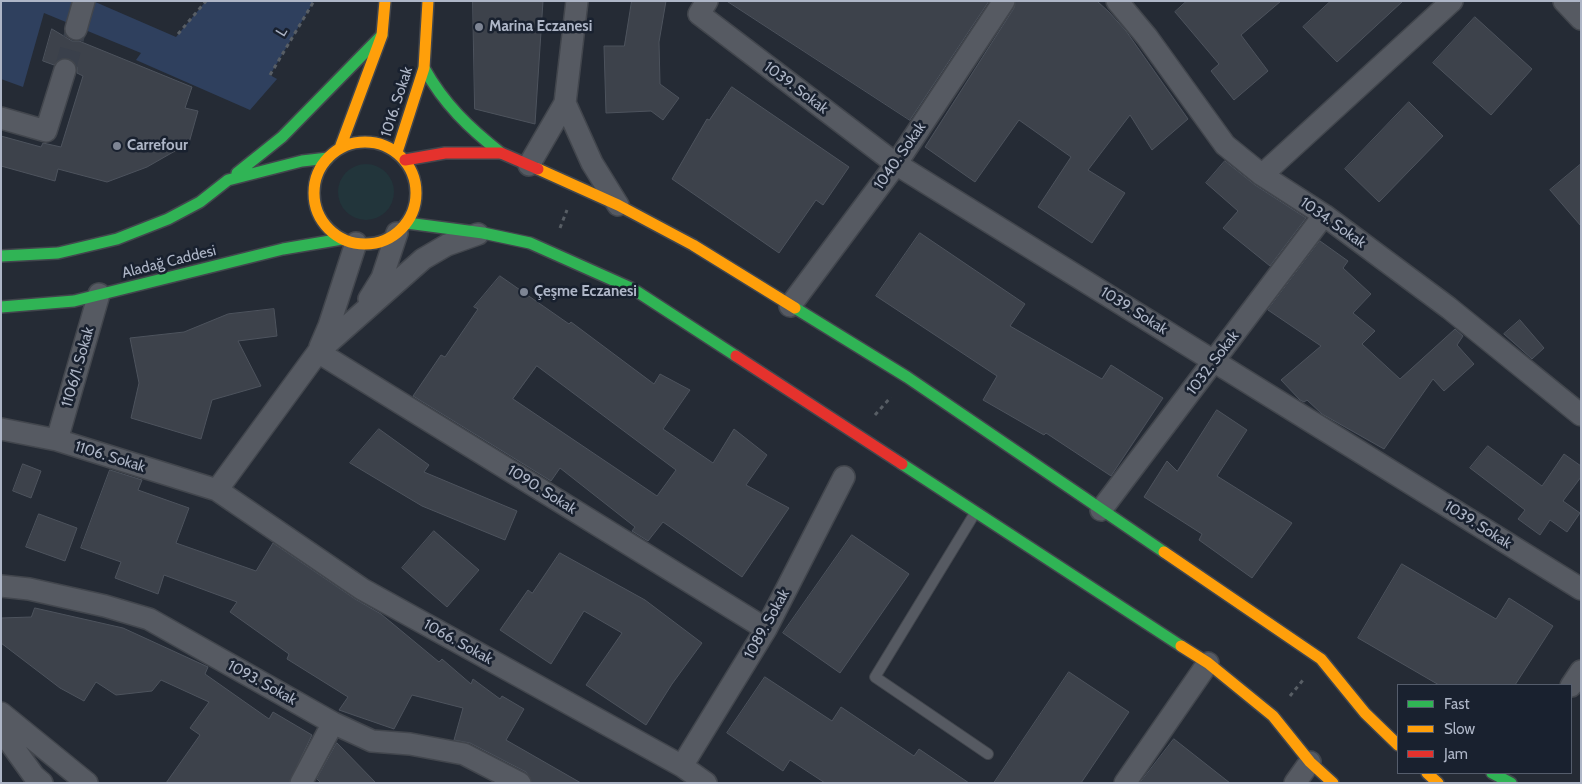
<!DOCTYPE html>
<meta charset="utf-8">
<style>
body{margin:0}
#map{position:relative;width:1582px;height:784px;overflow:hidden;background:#252b35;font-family:Cabin,sans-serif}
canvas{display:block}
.frame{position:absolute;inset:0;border:2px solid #aeb6c7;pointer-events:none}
.legend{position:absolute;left:1397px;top:684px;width:175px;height:90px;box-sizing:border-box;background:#19212f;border:1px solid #555d6c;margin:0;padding:6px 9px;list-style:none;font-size:15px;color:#aeb6c7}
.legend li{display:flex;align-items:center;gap:10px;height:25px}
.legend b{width:25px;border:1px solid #555d6c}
</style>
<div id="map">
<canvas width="1582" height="784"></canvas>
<div class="frame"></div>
<ul class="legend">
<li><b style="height:6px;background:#30b455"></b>Fast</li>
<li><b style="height:6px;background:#ff9f0a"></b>Slow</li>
<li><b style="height:6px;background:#e5322d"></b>Jam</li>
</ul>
</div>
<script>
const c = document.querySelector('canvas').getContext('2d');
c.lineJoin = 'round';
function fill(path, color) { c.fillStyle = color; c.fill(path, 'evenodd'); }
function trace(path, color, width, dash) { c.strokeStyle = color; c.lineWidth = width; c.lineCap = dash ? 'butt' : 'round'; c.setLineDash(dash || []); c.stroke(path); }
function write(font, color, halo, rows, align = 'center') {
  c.font = font + ' Cabin,sans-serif'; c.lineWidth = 5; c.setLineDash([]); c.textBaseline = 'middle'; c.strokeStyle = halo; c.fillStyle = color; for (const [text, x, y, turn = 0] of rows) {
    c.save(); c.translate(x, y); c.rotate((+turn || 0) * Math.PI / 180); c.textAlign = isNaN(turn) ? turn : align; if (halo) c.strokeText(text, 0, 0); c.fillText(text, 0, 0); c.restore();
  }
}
fill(new Path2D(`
 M338 192a28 28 0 1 1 56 0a28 28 0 1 1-56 0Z`), '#22353b');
fill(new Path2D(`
 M1,1h92l83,36 30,-36h108l-44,74 7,4 -27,31 -114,-50 5,-7 -97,-40 -21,74 -22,-8z`), '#2f405e');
const building = new Path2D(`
 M473,1h70l-8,123 -60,-15z
 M632,1h34l-7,41 1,42 19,14 -16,22 -12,-9 -45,2 -2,-67h20z
 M727,1h262l-79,119z
 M1016,1h81l12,11 17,19 62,88 -36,31 -22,-35 -42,55 37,23 -33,50 -54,-36 33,-50 -52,-37 -44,62 -50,-35 89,-139z
 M1187,1h94l-40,34 27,36 -34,29 -23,-29 8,-7 -44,-52z
 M1331,1h72l-66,61 -34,-35z
 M1475,17l57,52 -41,46 -58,-52z
 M52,29l20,12h7l113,46 -7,21 13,3 -9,32 -42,24 -40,15 -49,-13 -3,12 -54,-15v-30l40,11 2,-4 18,4 22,-71 -6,-3v-6l-8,-9h-7l-8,7 -11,-4z
 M732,87l117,80 -26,38 -7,-5 -37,53 -107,-74 35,-60 2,1z
 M1409,102l34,34 -64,66 -34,-33z
 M1225,161l30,24 51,33 -36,48 -47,-38 15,-17 -32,-28z
 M1581,164v62l-31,-36z
 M920,233l105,71 -15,22 92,53 9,-14 52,33 -52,78 -65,-43 -2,2 -61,-35 14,-24 -121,-80z
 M1320,241l28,20 -5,7 28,26 -18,19 22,18 -13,13 38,35 55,-50 8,7 -6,9 17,19 -30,27 -11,-12 -49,70 -62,-35 -15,-14 -3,2 -4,-2 -19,-20 40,-34 -53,-36z
 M500,276l69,48 2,-2 83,62 6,-10 30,16 -27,39 50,34 21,-34 33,26 -21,30 43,23 -47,69 -79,-55 -15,19 -16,-10 3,-4 -75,-59 -9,13 -138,-85 28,-41 4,2 33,-48 -4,-2zM537,366l139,104 -19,26 -144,-97z
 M274,309l3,27 -39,5 23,45 -49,14 -11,39 -70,-21 8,-35 -9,-45 54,-6 44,-18z
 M1520,320l24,28 -12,11 -28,-25z
 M1217,410l30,20 -30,46 75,47 -40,55 -53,-38 3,-6 -58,-37 23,-36 10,10z
 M379,429l50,36 -5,7 93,39 -12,29 -83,-34 -72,-43z
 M1488,446l54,40 22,-32 17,12v11l-18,24 17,12 -13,19 -17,-12 -10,15 -22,-16 7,-9 -55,-42z
 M23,464l18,7 -10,27 -18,-7z
 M110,470l32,10 -4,10 51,18 -13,35 80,28 17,-28 82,56 26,15 58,48 3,-3 29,25 2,-5 27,20 2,-3 22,13 -18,31 75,43h-49l-6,-11 -56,-29 -16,-3 9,-32 -51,-13 -18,34 -55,-19 9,-13 -61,-38 2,-5 -59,-42 7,-10 -73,-27 -6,19 -43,-16 6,-16 -40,-14z
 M39,514l38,14 -12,33 -39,-14z
 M434,531l45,39 -32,37 -45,-39z
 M852,535l57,39 -69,99 -57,-40z
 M560,553l85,47 57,43 -30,41 -26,41 -60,-40 36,-52 -38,-22 -33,53 -51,-34 28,-40 4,3z
 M1402,564l94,55 13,-21 44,28 -38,59h-76l-81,-47z
 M35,608l88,20 85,39 -3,7 64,45 4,-7 39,23 -23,48h-123l34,-48 -10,-7 19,-26 -48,-22 -9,11 -36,4 -20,-13 -12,19 -24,-13 -59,-45v-25l30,-1z
 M1069,672l60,40 -48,71h-87z
 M765,677l67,44 9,-14 73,49 5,-7 50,34h-144l-35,-23 -7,11 -56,-38z
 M1174,739l56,44h-90z
 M337,743l39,40h-55l-4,-4z`);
fill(building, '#3d424b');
trace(building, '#4d535d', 1);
trace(new Path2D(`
 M65,70l11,-41`), '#3a404b', 21, [21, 11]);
const lane = new Path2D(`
 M975,513l-100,164 113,77`);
const street = new Path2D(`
 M707,1l-8,13 197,150 685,425
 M1117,1l30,36 78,108 37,30 62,40 125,93 132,107
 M1564,1l17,18
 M76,29l8,-28
 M565,103l27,60 26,42
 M1,118l45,13 19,-61
 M529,165l36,-62 12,-102
 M1262,175l190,-174
 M369,299l13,-21 15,-45
 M790,306l106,-142 108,-163
 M320,347l9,-21 27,-83
 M318,352l448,277
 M1,429l56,11 160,50 145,99 320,177 24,17
 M57,440l42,-146
 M217,490l101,-138 105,-93 24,-14 31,-11
 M1101,510l223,-295
 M1,586l28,3 76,17 44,13 184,104 39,18 38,3 54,10 56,29
 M1571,686l10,-15
 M1,713l86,70
 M1,730l33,46 8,7
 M682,766l84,-137 78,-152
 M301,783l32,-60
 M1125,783l83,-120
 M1295,783l15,-21`);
const fast = new Path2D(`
 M424,68c20,36 45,60 77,85
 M237,173l45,-36 100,-102
 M407,223l76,10 47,10 103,46 103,67
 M1,256l57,-3 59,-14 51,-20 32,-17 28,-22 74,-19 26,-3
 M1,307l73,-6 209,-52 59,-10
 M795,308l112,69 257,175
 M902,464l279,182
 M1492,773l19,10`);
const slow = new Path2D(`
 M314 193a51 51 0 1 1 102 0a51 51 0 1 1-102 0Z
 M340,148l42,-113 3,-34
 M397,152l27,-84 4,-67
 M538,169l80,36 75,40 102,63
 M1164,552l157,107 44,54 33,32
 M1181,646l27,17 65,53 37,46 23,21
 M1427,773l11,10`);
const jam = new Path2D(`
 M405,160l40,-7h56l37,16
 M736,356l166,108`);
trace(lane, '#42464d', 12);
trace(street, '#42464d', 24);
trace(fast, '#42464d', 14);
trace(slow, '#42464d', 14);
trace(jam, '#42464d', 14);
trace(new Path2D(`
 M178,34l28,-33
 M270,75l44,-74
 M560,228l7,-18
 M875,415l16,-18
 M1290,696l13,-16`), '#585e65', 3, [4, 4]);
trace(lane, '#565a62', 10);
trace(street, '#565a62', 21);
trace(fast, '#30b455', 11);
trace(slow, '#ff9f0a', 11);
trace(jam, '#e5322d', 11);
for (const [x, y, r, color] of [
 [479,27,5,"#7e8594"],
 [117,146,5,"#7e8594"],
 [524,292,5,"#7e8594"]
]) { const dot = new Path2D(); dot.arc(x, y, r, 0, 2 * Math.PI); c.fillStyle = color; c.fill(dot); trace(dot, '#19212f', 2); }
write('bold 15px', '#aeb6c7', '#19212f', [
 ["Marina Eczanesi",489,27],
 ["Carrefour",127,146],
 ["Çeşme Eczanesi",534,292]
], 'left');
write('15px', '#aeb6c7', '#19212f', [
 ["L",282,32,-59],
 ["1039. Sokak",796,88,37],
 ["1016. Sokak",397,102,-72],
 ["1040. Sokak",900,156,-55],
 ["1034. Sokak",1333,223,35],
 ["Aladağ Caddesi",169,262,-14],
 ["1039. Sokak",1134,311,32],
 ["1032. Sokak",1213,363,-53],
 ["1106/1. Sokak",78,367,-74],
 ["1106. Sokak",110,457,17],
 ["1090. Sokak",542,490,32],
 ["1039. Sokak",1478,525,32],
 ["1089. Sokak",767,624,-61],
 ["1066. Sokak",458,642,29],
 ["1093. Sokak",262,683,29]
]);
</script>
